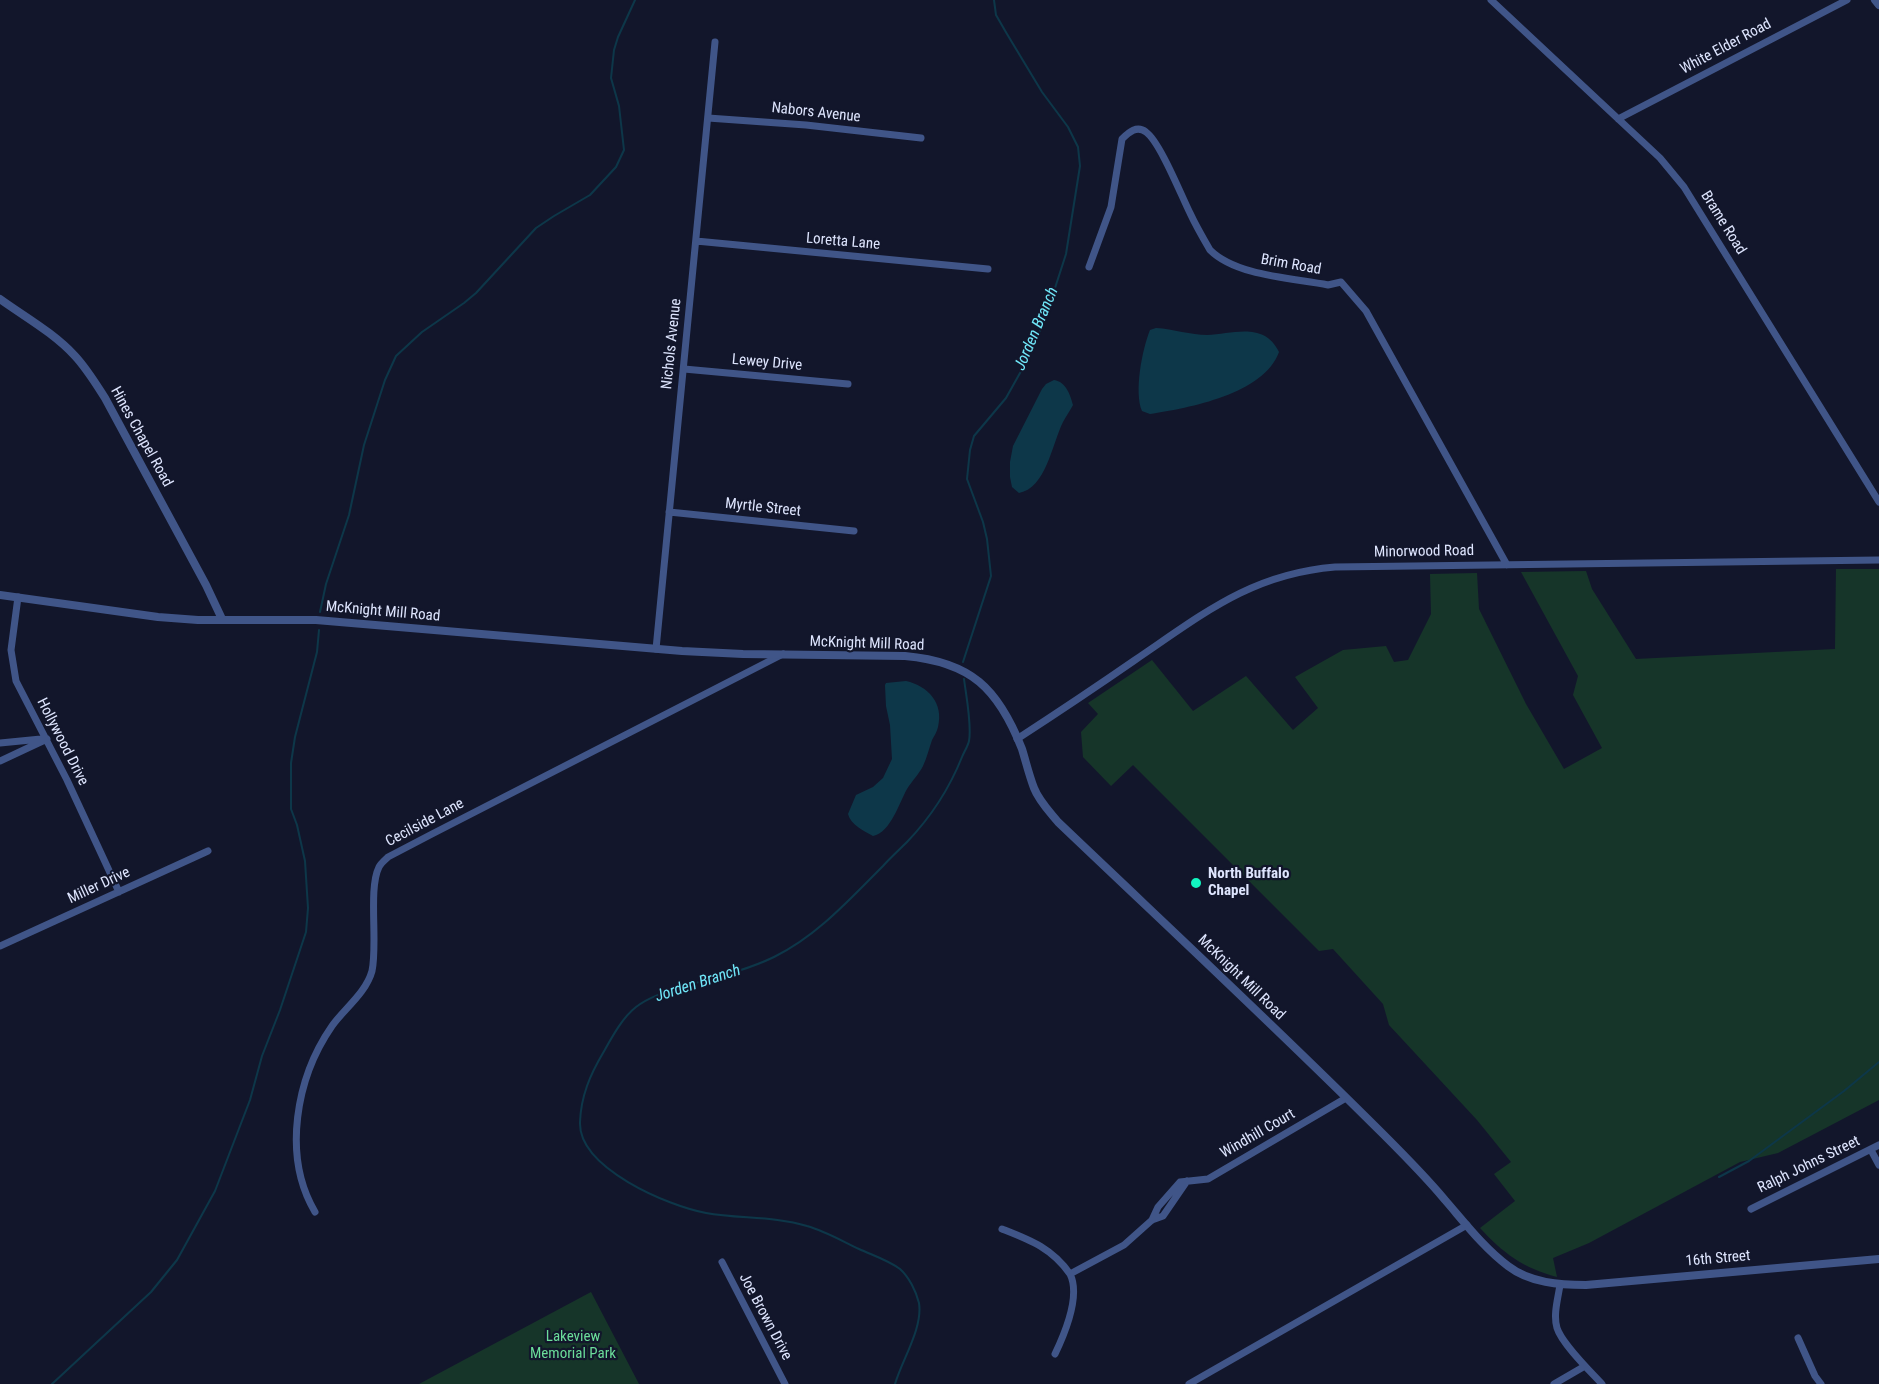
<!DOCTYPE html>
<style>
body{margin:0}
canvas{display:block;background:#12162b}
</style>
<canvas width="1879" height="1384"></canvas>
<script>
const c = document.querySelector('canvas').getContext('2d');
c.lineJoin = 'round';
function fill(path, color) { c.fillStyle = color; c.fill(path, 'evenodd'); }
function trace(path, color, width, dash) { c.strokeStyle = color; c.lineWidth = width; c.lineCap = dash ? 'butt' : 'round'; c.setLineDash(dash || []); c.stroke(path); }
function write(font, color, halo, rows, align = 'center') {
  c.font = font + ' "Roboto Condensed",sans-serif'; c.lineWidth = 4.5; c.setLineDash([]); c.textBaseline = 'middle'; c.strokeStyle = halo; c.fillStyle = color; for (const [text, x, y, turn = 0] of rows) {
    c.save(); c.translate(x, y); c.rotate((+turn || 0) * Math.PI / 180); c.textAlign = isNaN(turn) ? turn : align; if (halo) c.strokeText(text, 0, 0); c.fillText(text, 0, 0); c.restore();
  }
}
fill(new Path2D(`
 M1836,569h43v531l-101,53 -38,9 -151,81 -36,15 4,19c-34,-9 -54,-24 -77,-49l35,-27 -21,-27 17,-12 -34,-42 -88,-95 -6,-21 -50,-55 -14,2 -186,-186 -22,21 -28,-29 -2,-25 17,-18 -10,-11 64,-43 41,51 53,-35 47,54 25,-22 -23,-31 48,-27 43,-4 8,16 14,-2 23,-46 -1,-40 47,-1 2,36 47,95 38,65 38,-21 -29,-53 5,-19 -57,-104 65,-1 6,18 44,70 199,-10z
 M591,1292l48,92h-220z`), '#163529');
fill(new Path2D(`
 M1156,328c17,1 35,7 51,7 26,-1 57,-14 72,17 -15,42 -90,56 -129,62l-8,-3c-8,-19 0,-61 8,-81z
 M1054,380c12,2 16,14 19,25 -3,6 -7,11 -10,17 -11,22 -17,66 -44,71l-7,-6 -2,-10v-15l3,-16 29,-57 4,-5z
 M906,681c22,5 38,22 32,46 -1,5 -4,9 -6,13 -3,9 -5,17 -9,26 -4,8 -11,15 -16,23 -8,14 -16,43 -34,47 -9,-5 -22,-11 -25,-22l8,-19 17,-8 10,-9 9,-19 -2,-34 -4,-19 -1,-21 1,-2z`), '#0d3749');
trace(new Path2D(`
 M320,612l6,-28 23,-69 15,-70 21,-65 11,-24 26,-24 42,-29 12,-10 60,-65 18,-12 36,-21 26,-28 8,-17 -5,-44 -8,-28 3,-28 4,-13 17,-37
 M963,662l28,-86 -4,-37 -4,-17 -16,-43 3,-29 4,-14 32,-38 14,-25 24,-51 22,-68 14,-88 -2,-19 -10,-20 -26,-35 -35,-58 -11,-19 -2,-15
 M1719,1177l30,-16 95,-70 35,-29
 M52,1384l99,-92 26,-32 38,-69 35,-91 12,-44 18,-46 26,-78 2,-24 -3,-47 -8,-36 -6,-16v-46l4,-26 22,-85 2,-22
 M895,1384c7,-24 28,-56 24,-81 -3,-12 -10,-26 -19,-34 -12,-9 -28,-14 -41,-20 -17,-8 -34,-18 -52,-23 -33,-10 -68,-7 -101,-13 -38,-7 -128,-45 -126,-91 1,-26 10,-47 23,-69 9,-16 19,-35 33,-46 16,-12 34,-16 52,-22 29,-8 59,-15 86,-28 43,-21 76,-58 109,-91 7,-8 16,-16 24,-24 23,-24 43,-55 55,-85 2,-5 6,-11 7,-16 3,-16 -3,-46 -5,-62`), '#0d3749', 2);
trace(new Path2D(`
 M1491,0l169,158 24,29 195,315
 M708,118l98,7 115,13
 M1618,119l229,-119
 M696,241l292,28
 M1089,267l22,-60 11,-68c7,-7 15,-14 24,-7 14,10 35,63 44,81 6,13 13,25 20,37 26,26 82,28 118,35l13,-3 25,29 141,254
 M684,369l164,15
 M669,512l185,19
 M18,597l-7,53 5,31 51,99 52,112
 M656,649l59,-607
 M1017,739c40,-26 79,-52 118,-79 68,-46 116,-86 200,-93l544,-7
 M0,743l41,-4
 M0,761l47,-22
 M0,946l208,-95
 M1871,1150l8,15
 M1751,1209l128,-64
 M315,1212c-33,-56 -19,-134 17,-186 12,-17 34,-33 40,-55 6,-28 -4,-82 7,-104 2,-4 6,-7 9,-10l44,-23 351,-180
 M1152,1220l6,-13 22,-25 28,-3 138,-81
 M1002,1229c28,11 50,19 68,45
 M722,1262l63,122
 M1560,1285c-2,13 -7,30 -3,43 5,16 33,43 45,56
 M1798,1338l17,38 6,8
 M1055,1354c10,-21 26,-58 15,-80l54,-29 28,-25 11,-4 24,-35
 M1189,1384l278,-159
 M1554,1384l31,-18`), '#405588', 7);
trace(new Path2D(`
 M1875,0l4,5
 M0,299c25,18 54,34 75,57 12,13 21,28 30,42l101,187 16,34
 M0,595l158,22 40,3h118l366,31 61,3 162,2c66,6 93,32 117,93 4,13 7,26 12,39 5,13 15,23 24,34 108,103 219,206 325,312 21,21 43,43 62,66 20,23 39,48 63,66 22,17 52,19 78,19l293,-26`), '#405588', 8);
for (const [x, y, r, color] of [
 [1196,883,6,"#12f6c1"]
]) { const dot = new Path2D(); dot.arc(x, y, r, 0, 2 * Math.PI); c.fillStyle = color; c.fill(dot); trace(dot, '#12162b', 2); }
write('15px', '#dee5fe', '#12162b', [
 ["White Elder Road",1726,47,-28],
 ["Nabors Avenue",816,113,6],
 ["Brame Road",1723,223,58],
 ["Loretta Lane",843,242,5],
 ["Brim Road",1291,265,10],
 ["Nichols Avenue",672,344,-84],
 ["Lewey Drive",767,363,5],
 ["Hines Chapel Road",141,437,61],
 ["Myrtle Street",763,508,6],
 ["Minorwood Road",1424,552,-1],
 ["McKnight Mill Road",383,612,5],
 ["McKnight Mill Road",867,644,2],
 ["Hollywood Drive",62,742,63],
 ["Cecilside Lane",425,823,-28],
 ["Miller Drive",99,886,-25],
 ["McKnight Mill Road",1241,978,44],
 ["Windhill Court",1258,1134,-30],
 ["Ralph Johns Street",1809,1165,-26],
 ["16th Street",1718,1259,-5],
 ["Joe Brown Drive",765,1317,62]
]);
write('bold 15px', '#dee5fe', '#12162b', [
 ["North Buffalo",1208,874],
 ["Chapel",1208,891]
], 'left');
write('15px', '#6bdd9a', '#12162b', [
 ["Lakeview",573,1337],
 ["Memorial Park",573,1354]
]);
write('italic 16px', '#70e7f9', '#12162b', [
 ["Jorden Branch",1037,329,-67],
 ["Jorden Branch",698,984,-18]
]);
</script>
